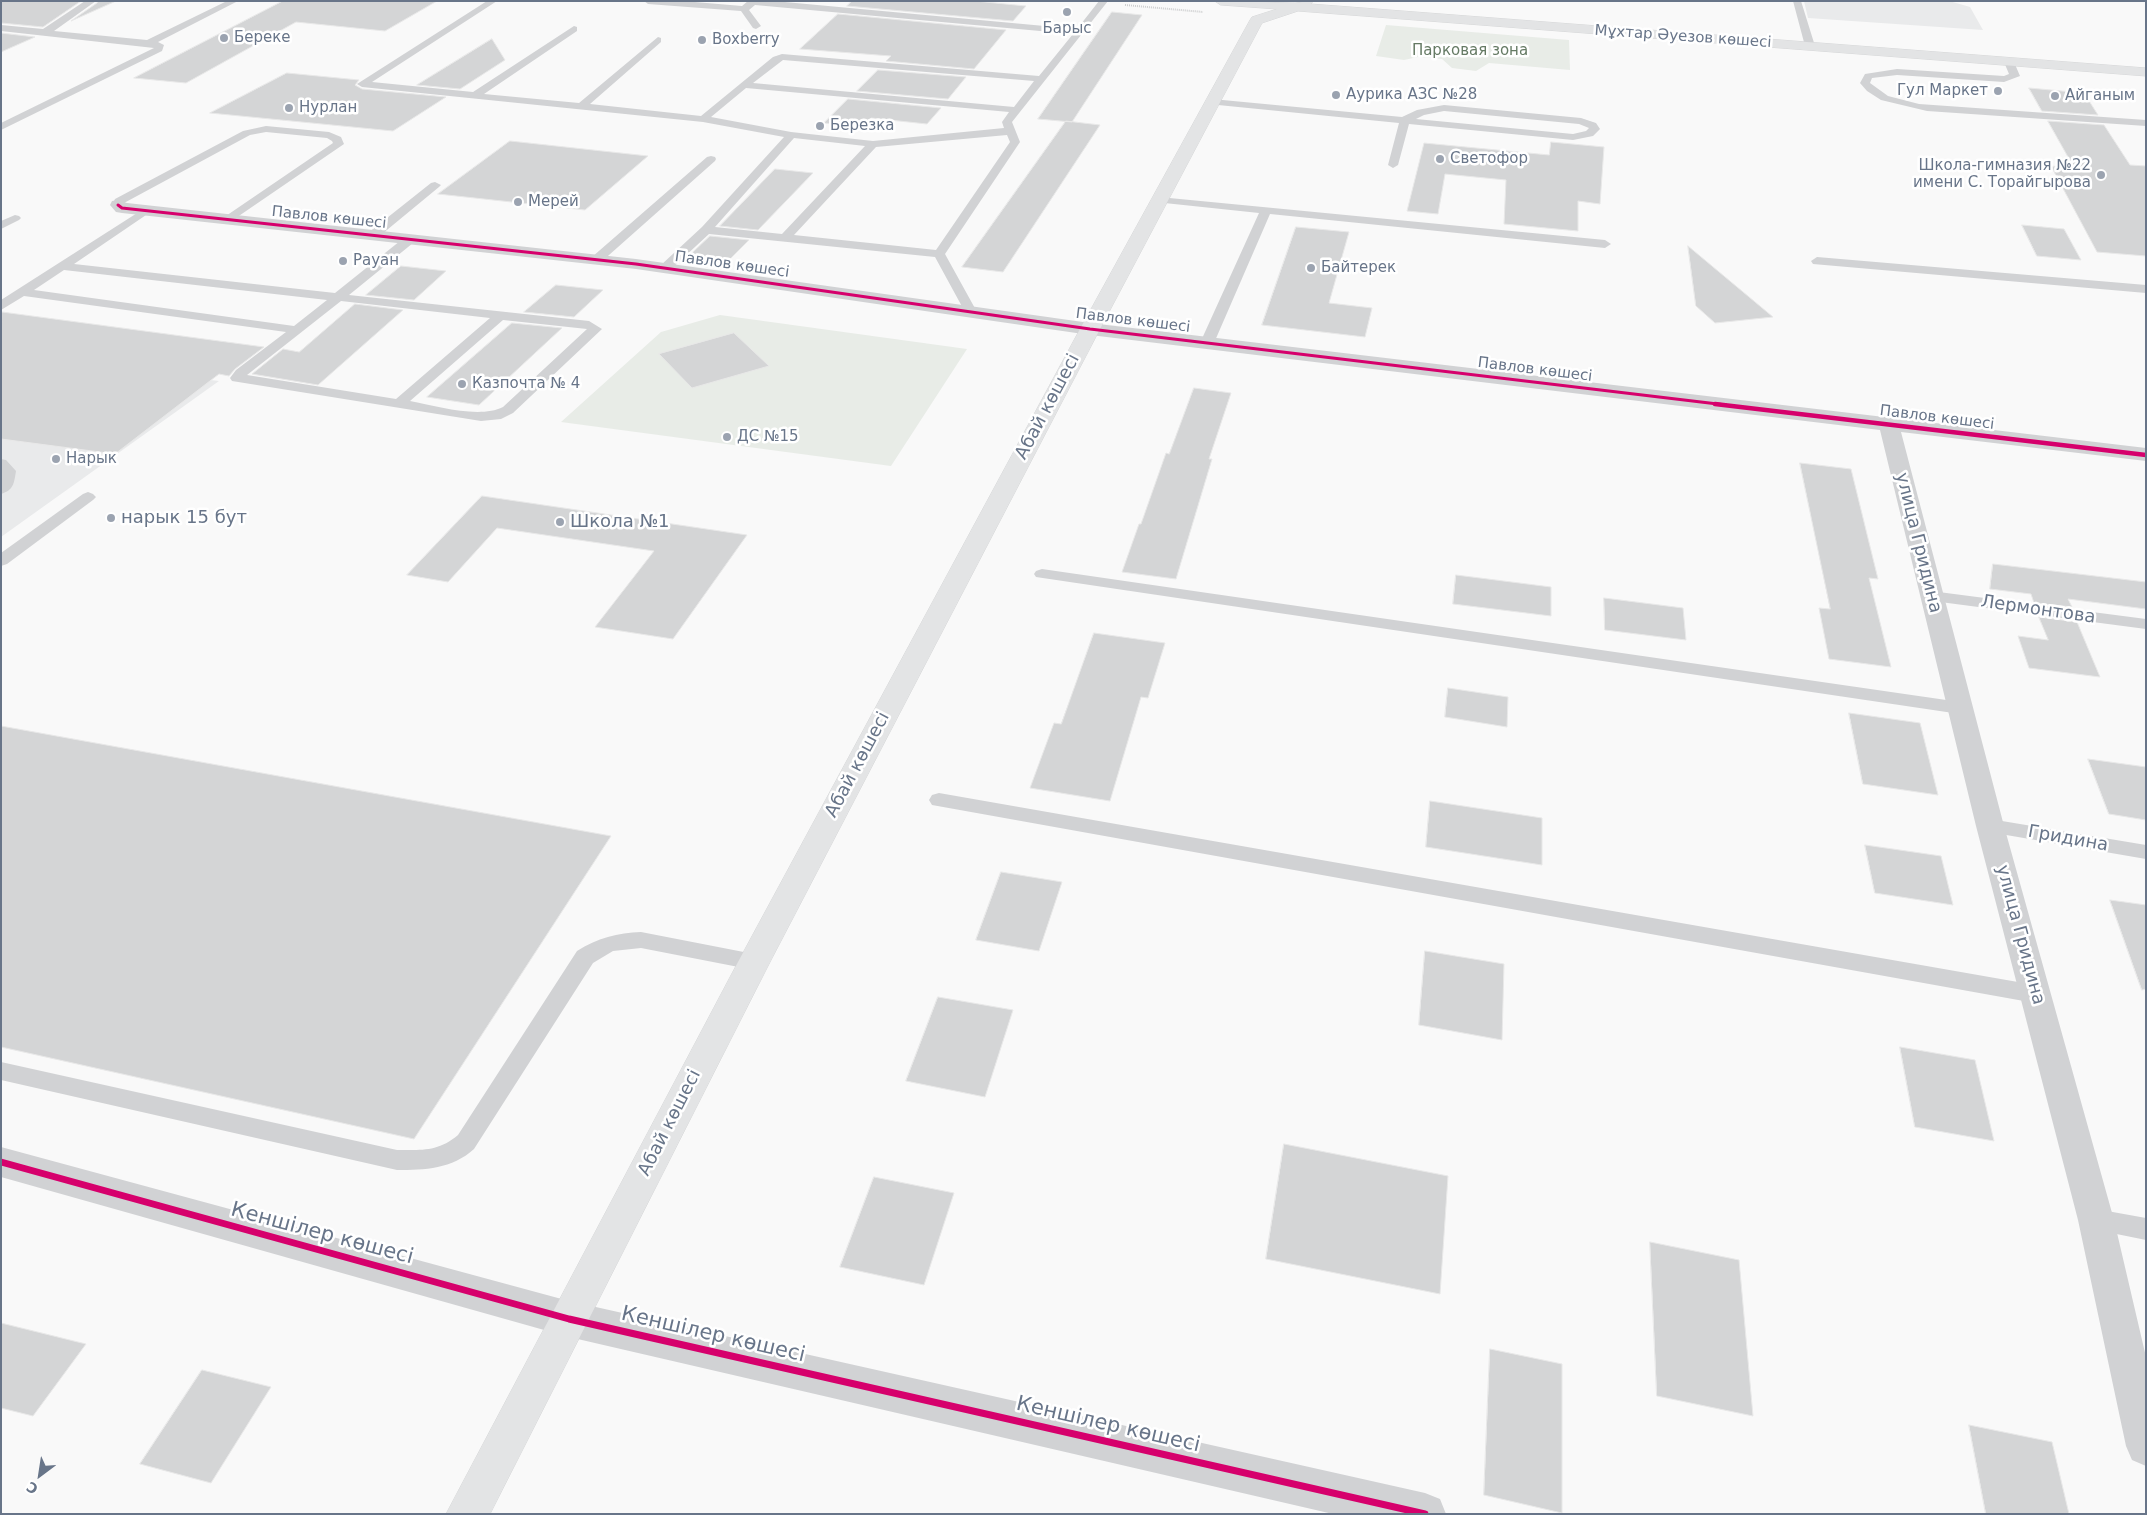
<!DOCTYPE html>
<meta charset="utf-8">
<style>
body{margin:0}
#map{position:relative;width:2147px;height:1515px;overflow:hidden;background:#f9f9f9;font-family:"DejaVu Sans",sans-serif}
canvas{display:block}
.frame{position:absolute;inset:0;border:2px solid #687589;pointer-events:none}
.north{position:absolute;left:15px;top:1450px;width:50px;height:50px;-webkit-text-stroke:4px #fff;paint-order:stroke;rotate:211deg;font-size:14px;font-weight:700;line-height:20px;text-align:center;color:#687589}
.north::after{content:'';display:block;margin:auto;width:18px;height:22px;background:#687589;clip-path:polygon(50% 0,100% 100%,50% 72%,0 100%)}
</style>
<div id="map">
<canvas width="2147" height="1515"></canvas>
<div class="frame"></div>
<div class="north">С</div>
</div>
<script>
const c = document.querySelector('canvas').getContext('2d');
c.lineJoin = 'round';
function fill(path, color) { c.fillStyle = color; c.fill(path, 'evenodd'); }
function trace(path, color, width, dash) { c.strokeStyle = color; c.lineWidth = width; c.lineCap = dash ? 'butt' : 'round'; c.setLineDash(dash || []); c.stroke(path); }
function write(font, color, halo, rows, align = 'center') {
  c.font = font + ' "DejaVu Sans",sans-serif'; c.lineWidth = 5; c.setLineDash([]); c.textBaseline = 'middle'; c.strokeStyle = halo; c.fillStyle = color; for (const [text, x, y, turn = 0] of rows) {
    c.save(); c.translate(x, y); c.rotate((+turn || 0) * Math.PI / 180); c.textAlign = isNaN(turn) ? turn : align; if (halo) c.strokeText(text, 0, 0); c.fillText(text, 0, 0); c.restore();
  }
}
fill(new Path2D(`
 M1804,1h145l21,6 13,23 -175,-12z
 M1,356l218,25 -218,156z`), '#e9eaeb');
fill(new Path2D(`
 M1386,25l183,15 1,30 -81,-7 -13,8 -24,-3 -10,-9 -24,-2 -14,3 -28,-4z
 M720,315l247,34 -76,117 -330,-44 100,-90z`), '#e8ece7');
const building = new Path2D(`
 M1,1h80l-38,26 -42,-4z
 M98,1h18l-45,20 26,-18z
 M283,1h154l-52,30 -89,-9 -110,61 -52,-5z
 M852,1h123l51,5 -13,15 -166,-15z
 M1112,12l30,3 -70,107 -34,-3z
 M838,14l168,16 -32,39 -88,-8 5,-5 -91,-7z
 M1,33l34,4 -34,15z
 M492,39l13,21 -45,29 -43,-4z
 M878,70l88,7 -18,22 -91,-8z
 M287,73l72,7 -4,5 7,4 84,8 -53,34 -183,-18z
 M2029,88l55,5 14,22 -56,-4z
 M848,99l93,9 -14,16 -56,-6 -9,9 -38,-4z
 M1066,121l34,4 -97,147 -41,-5z
 M2048,121l56,4 26,40 16,1v90l-49,-4 -46,-86 23,2z
 M510,141l138,15 -63,54 -147,-16z
 M1551,142l53,5 -4,57 -22,-3v30l-74,-7 2,-44 -61,-6 -7,40 -31,-3 17,-68 125,12z
 M775,169l38,4 -55,57 -38,-4z
 M2022,225l42,4 17,31 -44,-4z
 M1296,227l53,5 -20,71 43,5 -7,29 -103,-12z
 M710,236l39,4 -23,23 -39,-5z
 M1688,246l85,71 -58,6 -19,-17z
 M401,266l45,5 -32,29 -48,-5z
 M556,285l47,5 -29,27 -50,-5z
 M355,304l48,6 -85,75 -66,-11 31,-25 16,3z
 M2,312l262,35 -29,22 -6,7 -10,-2 -104,80 -114,-15z
 M512,323l50,5 -83,77 -52,-8z
 M734,333l35,33 -77,22 -33,-34z
 M1194,388l37,5 -22,66h3l-36,120 -54,-7 17,-48h2l25,-71 3,1z
 M1800,463l51,6 27,110 -9,-1 22,89 -62,-8 -10,-51 11,1z
 M482,496l265,39 -74,104 -78,-12 59,-76 -157,-23 -49,54 -41,-7z
 M1993,564l153,18v27l-78,-10 4,8 -38,-4 -3,-9 -41,-5z
 M1456,575l95,12v29l-98,-12z
 M1604,598l79,10 3,32 -81,-10z
 M2039,617l38,5 23,55 -71,-9 -11,-32 30,4z
 M1094,633l71,10 -17,55 -7,-1 -31,104 -80,-13 24,-65 7,1z
 M1448,688l60,9 -1,30 -62,-10z
 M1849,713l71,10 18,72 -75,-11z
 M1,726l610,110 -197,303 -413,-92z
 M2088,759l58,8v53l-37,-6z
 M1430,801l112,17v47l-116,-18z
 M1865,845l76,11 12,49 -78,-12z
 M1001,872l61,10 -23,69 -63,-11z
 M2110,900l36,5v84l-4,1z
 M1425,951l79,13 -2,76 -83,-15z
 M938,997l75,13 -28,87 -79,-16z
 M1900,1047l75,13 19,81 -79,-14z
 M1284,1144l164,32 -8,118 -174,-35z
 M874,1177l80,16 -30,92 -84,-18z
 M1650,1242l89,18 14,156 -96,-20z
 M1,1323l85,21 -53,72 -32,-8z
 M1490,1349l72,15v149l-78,-18z
 M202,1370l69,17 -60,96 -71,-19z
 M1969,1425l83,17 17,72h-83z`);
fill(building, '#d4d5d6');
trace(building, '#e8e8e8', 1);
const secondary = new Path2D(`
 M1215,1l80,2 18,-2 -2,3 835,64v8l-848,-65 -36,12 -162,306 -330,633 -280,552h-44l292,-552 342,-633 170,-309 2,-3 25,-8 -56,-4z`);
trace(secondary, '#d6d7d8', 1);
trace(new Path2D(`
 M1125,5l78,7`), '#cecfd0', 2, [1, 1]);
fill(new Path2D(`
 M85,1h11l-42,30 93,9 80,-39h11l-80,41 6,3 -2,6 -161,79v-7l153,-75 -153,-17v-6l42,4z
 M487,1h10l-125,81 101,10 101,-66 3,1v4l-93,63 95,9 79,-66 3,1v4l-71,62 111,12 72,-59 9,-3 257,22 34,-42 -318,-29 -6,5 12,16 -5,3 -3,-1 -12,-17 -93,-7 -4,-3h39l59,5 6,-5h26l303,28 22,-28h9l-96,121 8,20 -75,112 32,58 -6,4 -6,-4 -30,-55 -226,-23 -40,37h-8l-2,-3 2,-3 41,-38 82,-90 -81,-15 -341,-35 -5,-3zM783,60l251,21 -20,26 -261,-24zM746,88l263,24 -7,10 2,6 -131,13 -82,-9 -80,-15zM1007,135l3,7 -74,108 -142,-15 82,-88zM794,138l71,8 -83,88 -67,-7z
 M1793,1h8l14,45 -2,2h-6l-2,-2z
 M2009,59l5,3 6,14 -16,6 -107,-7 -25,3 -2,5 18,13 31,8 227,16v6l-219,-15 -46,-11 -14,-9 -7,-8 5,-9 32,-5 107,7 5,-2 -5,-12z
 M1212,99l190,18 15,-7 27,-5 137,13 15,5 4,6 -7,7 -20,4 -164,-16 -11,41 -5,3 -5,-3 11,-42 -191,-19 -1,-2zM1444,111l135,13 10,4 -3,3 -13,3 -157,-15 8,-4z
 M266,126l63,6 12,5 3,7 -114,78 -4,1 -6,-3 113,-77 -1,-2 -5,-3 -61,-6 -16,3 -126,68 -2,4 -4,1 -6,-3 3,-6 128,-68z
 M711,156l4,1 1,2 -1,2 -115,102h-8l-2,-3 2,-3 115,-100z
 M435,182l6,3 -2,2 -63,52h-8l-2,-3 2,-3 63,-50z
 M1159,197l446,43 6,4 -6,4 -335,-34 -56,129 -7,4 -7,-4 59,-130 -104,-11 -2,-2z
 M145,208l6,3 -2,2 -75,51 261,29 70,-56h8l2,3 -2,3 -64,52 240,26 13,8 -89,84 -12,6 -20,2 -249,-40 -2,-3 6,-8 50,-38 -262,-36 -23,14v-10zM64,270l263,30 -33,26 -260,-36zM341,301l149,17 -94,81 -149,-24zM503,320l84,9 -84,78c-24,12 -66,-1 -93,-6z
 M15,215l4,1 2,2 -2,2 -18,9v-8z
 M1817,257l329,28v8l-333,-29 -2,-3z
 M1,459l5,1 10,11c-2,12 -2,19 -15,23z
 M88,492l5,2 3,3 -3,3 -86,64 -6,2v-13l82,-59z
 M1042,569l918,133 6,2 3,4 -3,4 -6,2 -924,-137 -2,-3 2,-3z
 M1931,591l215,28v10l-221,-29 -2,-4 2,-4z
 M939,793l1096,192 8,3 3,6 -3,6 -8,3 -1103,-198 -3,-5 3,-5z
 M1990,819l156,26v14l-163,-28 -3,-5 3,-5z
 M641,932l113,22 8,2 3,6 -3,6 -8,2 -113,-22 -28,3 -20,12 -119,186c-22,20 -49,21 -77,21l-396,-90v-18l396,88c24,0 41,2 61,-15l119,-184c20,-13 41,-18 64,-19z
 M2096,1209l50,9v22l-59,-12 -3,-8 3,-8z`), '#d1d2d4');
fill(new Path2D(`
 M118,200l9,3 509,56 454,64 1056,125v13l-245,-29 103,394 110,394 32,137v109l-14,-6 -6,-14 -48,-226 -102,-394 -96,-396 -790,-95 -454,-66 -514,-56 -6,-1 -6,-7 2,-4z
 M1,1147l568,154 856,192 15,6 6,15h-113l-764,-177 -568,-160z`), '#d1d2d4');
fill(secondary, '#e3e4e5');
trace(new Path2D(`
 M118,205l4,3 514,56 454,65 636,76`), '#d6006c', 3);
trace(new Path2D(`
 M1715,404l431,51`), '#d6006c', 4.5);
trace(new Path2D(`
 M1,1162l568,157 856,195`), '#d6006c', 7);
for (const [x, y, r, color] of [
 [1067,12,5,"#9ba3b0"],
 [224,38,5,"#9ba3b0"],
 [702,40,5,"#9ba3b0"],
 [1998,91,5,"#9ba3b0"],
 [1336,95,5,"#9ba3b0"],
 [2055,96,5,"#9ba3b0"],
 [289,108,5,"#9ba3b0"],
 [820,126,5,"#9ba3b0"],
 [1440,159,5,"#9ba3b0"],
 [2101,175,5,"#9ba3b0"],
 [518,202,5,"#9ba3b0"],
 [343,261,5,"#9ba3b0"],
 [1311,268,5,"#9ba3b0"],
 [462,384,5,"#9ba3b0"],
 [727,437,5,"#9ba3b0"],
 [56,459,5,"#9ba3b0"],
 [111,518,5,"#9ba3b0"],
 [560,522,5,"#9ba3b0"]
]) { const dot = new Path2D(); dot.arc(x, y, r, 0, 2 * Math.PI); c.fillStyle = color; c.fill(dot); trace(dot, '#fff', 2); }
write('15px', '#687589', '#fff', [
 ["Барыс",1067,29,"center"],
 ["Береке",234,38],
 ["Boxberry",712,40],
 ["Гул Маркет",1988,91,"right"],
 ["Аурика АЗС №28",1346,95],
 ["Айганым",2065,96],
 ["Нурлан",299,108],
 ["Березка",830,126],
 ["Светофор",1450,159],
 ["Школа-гимназия №22",2091,166,"right"],
 ["имени С. Торайгырова",2091,183,"right"],
 ["Мерей",528,202],
 ["Рауан",353,261],
 ["Байтерек",1321,268],
 ["Казпочта № 4",472,384],
 ["ДС №15",737,437],
 ["Нарык",66,459]
], 'left');
write('15px', '#687589', '#fff', [
 ["Мұхтар Әуезов көшесі",1683,37,4],
 ["Павлов көшесі",329,218,6],
 ["Павлов көшесі",732,265,8],
 ["Павлов көшесі",1133,321,7],
 ["Павлов көшесі",1535,370,7],
 ["Павлов көшесі",1937,418,7]
]);
write('15px', '#657a64', '#fff', [
 ["Парковая зона",1470,51]
]);
write('18px', '#687589', '#fff', [
 ["Абай көшесі",1048,407,-62],
 ["улица Гридина",1918,543,76],
 ["Лермонтова",2038,610,8],
 ["Абай көшесі",858,765,-62],
 ["Гридина",2068,839,10],
 ["улица Гридина",2020,935,75],
 ["Абай көшесі",670,1123,-63]
]);
write('18px', '#687589', '#fff', [
 ["нарык 15 бут",121,518],
 ["Школа №1",570,522]
], 'left');
write('21px', '#687589', '#fff', [
 ["Кеншілер көшесі",322,1234,15],
 ["Кеншілер көшесі",713,1335,13],
 ["Кеншілер көшесі",1108,1425,13]
]);
</script>
